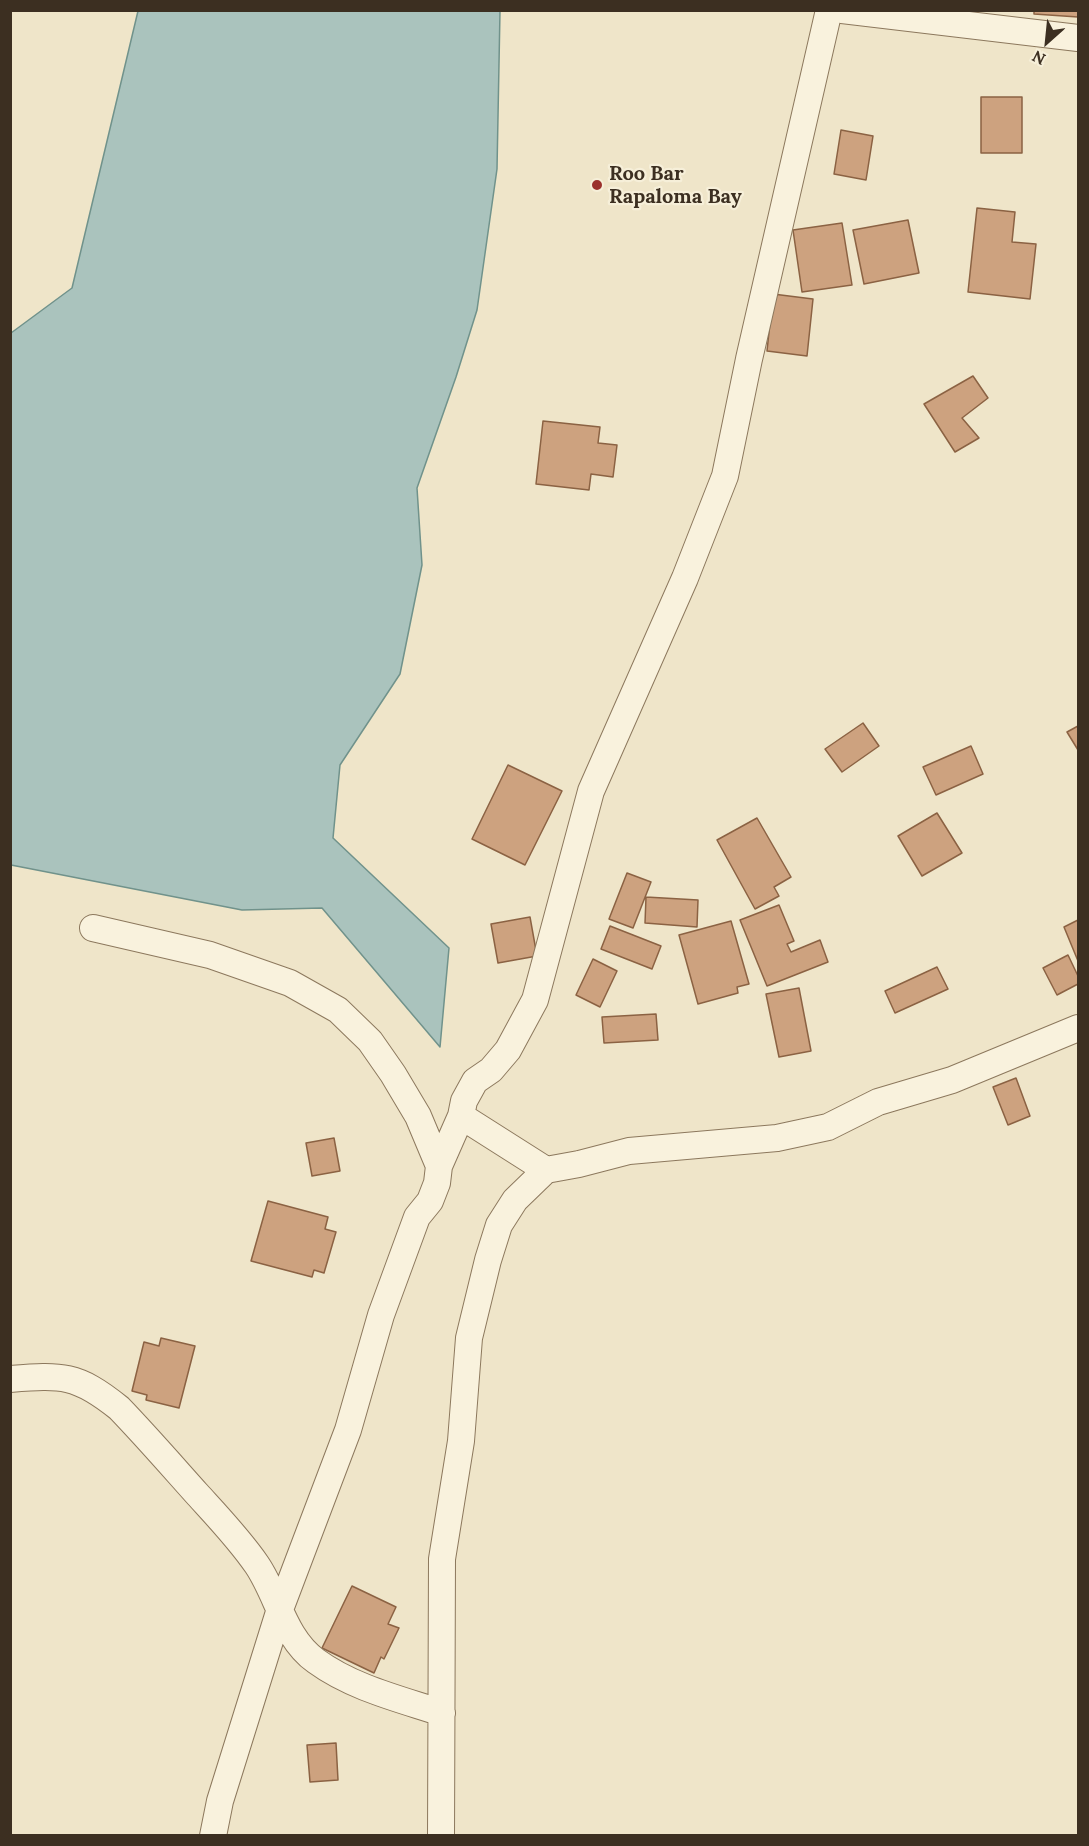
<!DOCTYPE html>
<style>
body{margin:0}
#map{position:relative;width:1089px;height:1846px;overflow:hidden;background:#efe5c9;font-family:Lora,serif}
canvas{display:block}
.frame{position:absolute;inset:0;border:12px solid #3c2f21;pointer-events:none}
.north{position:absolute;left:1017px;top:12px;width:60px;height:60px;-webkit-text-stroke:4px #f6efd9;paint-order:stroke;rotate:207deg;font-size:16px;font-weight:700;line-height:24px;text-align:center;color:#3c2f21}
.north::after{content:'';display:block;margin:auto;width:21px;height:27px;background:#3c2f21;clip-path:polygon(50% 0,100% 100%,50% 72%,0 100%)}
</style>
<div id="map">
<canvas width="1089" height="1846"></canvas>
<div class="frame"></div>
<div class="north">N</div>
</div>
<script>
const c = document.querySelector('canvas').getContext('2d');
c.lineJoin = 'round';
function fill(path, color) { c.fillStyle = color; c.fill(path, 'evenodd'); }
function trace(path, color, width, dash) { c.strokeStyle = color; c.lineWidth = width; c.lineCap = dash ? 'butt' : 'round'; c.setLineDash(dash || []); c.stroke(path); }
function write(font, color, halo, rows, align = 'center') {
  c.font = font + ' Lora,serif'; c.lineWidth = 4.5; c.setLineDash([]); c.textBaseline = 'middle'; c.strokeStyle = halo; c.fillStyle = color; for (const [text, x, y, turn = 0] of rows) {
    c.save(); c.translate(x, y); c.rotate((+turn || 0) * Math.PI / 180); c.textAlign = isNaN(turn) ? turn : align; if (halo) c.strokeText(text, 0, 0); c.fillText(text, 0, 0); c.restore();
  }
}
const water = new Path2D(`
 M138,11h362l-3,158 -20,141 -21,67 -39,111 5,77 -22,109 -60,91 -7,73 116,110 -9,99 -118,-139 -80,2 -231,-45v-532l61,-45z`);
fill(water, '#aac3bd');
trace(water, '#70928b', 1.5);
const building = new Path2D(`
 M1034,10h44v7l-44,-3z
 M981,97h41v56h-41z
 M841,130l32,6 -7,44 -32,-6z
 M977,208l38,4 -3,30 24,2 -6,55 -62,-7z
 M908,220l11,53 -55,11 -11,-54z
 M842,223l10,62 -50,7 -9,-62z
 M773,294l40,5 -6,57 -40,-5z
 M973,376l15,22 -26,20 17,20 -24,14 -31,-48z
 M543,421l57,6 -2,16 19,2 -4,32 -22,-3 -2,16 -53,-6z
 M863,723l16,23 -37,26 -17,-23z
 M1078,726v24l-11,-18z
 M971,746l12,28 -47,21 -13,-28z
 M508,765l54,26 -37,74 -53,-26z
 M937,813l25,40 -40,23 -24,-40z
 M757,818l34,59 -17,10 5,9 -24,13 -38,-69z
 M627,873l24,9 -18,46 -24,-9z
 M646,897l52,3 -1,27 -52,-4z
 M779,905l15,36 -7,3 4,8 29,-12 8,22 -61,24 -27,-66z
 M530,917l7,39 -39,7 -7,-39z
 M1078,920v41l-14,-34z
 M731,921l18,63 -12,3 1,6 -40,11 -19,-69z
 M610,926l51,20 -9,23 -51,-20z
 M1068,955l10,21v8l-21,11 -14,-27z
 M593,959l24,12 -17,36 -24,-12z
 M937,967l11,22 -53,24 -10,-22z
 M799,988l12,63 -32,6 -13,-63z
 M656,1014l2,26 -54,3 -2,-26z
 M1016,1078l14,38 -22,9 -15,-38z
 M334,1138l6,33 -28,5 -6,-33z
 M268,1201l60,16 -3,12 11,3 -12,41 -10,-3 -2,7 -61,-16z
 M161,1338l34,8 -16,62 -33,-8 1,-5 -15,-4 12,-49 15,4z
 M352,1586l44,21 -8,17 11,4 -15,31 -3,-2 -7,16 -52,-25z
 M336,1743l2,37 -28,2 -3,-37z`);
fill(building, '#cda27f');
trace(building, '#8b6243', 1.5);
const street = new Path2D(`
 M842,10l236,28
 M93,928l117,27 80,28 48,27 32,31 23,33 25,42 21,50
 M461,1116l85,54
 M10,1379c52,-4 67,-5 109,29 27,28 53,58 79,87 21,23 42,45 59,70 21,31 27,73 59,96 37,27 84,38 126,52
 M213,1836l7,-35 59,-189 69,-182 33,-115 36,-98 13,-16 7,-18 2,-17 22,-50 3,-15 11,-20 16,-11 17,-20 27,-50 56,-209 94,-213 40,-102 24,-117 80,-349
 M441,1836l1,-277 19,-118 8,-103 19,-78 11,-35 16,-25 31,-30 33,-6 50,-13 148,-13 51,-11 50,-25 74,-22 126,-52`);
trace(street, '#8c785d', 28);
trace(street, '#f9f2dd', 26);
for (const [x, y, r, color] of [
 [597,185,6,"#9b312d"]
]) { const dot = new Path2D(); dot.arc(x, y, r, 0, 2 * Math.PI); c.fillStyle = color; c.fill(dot); trace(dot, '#f6efd9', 2); }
write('bold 20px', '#3c2f21', '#f6efd9', [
 ["Roo Bar",609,174],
 ["Rapaloma Bay",609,197]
], 'left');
</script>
